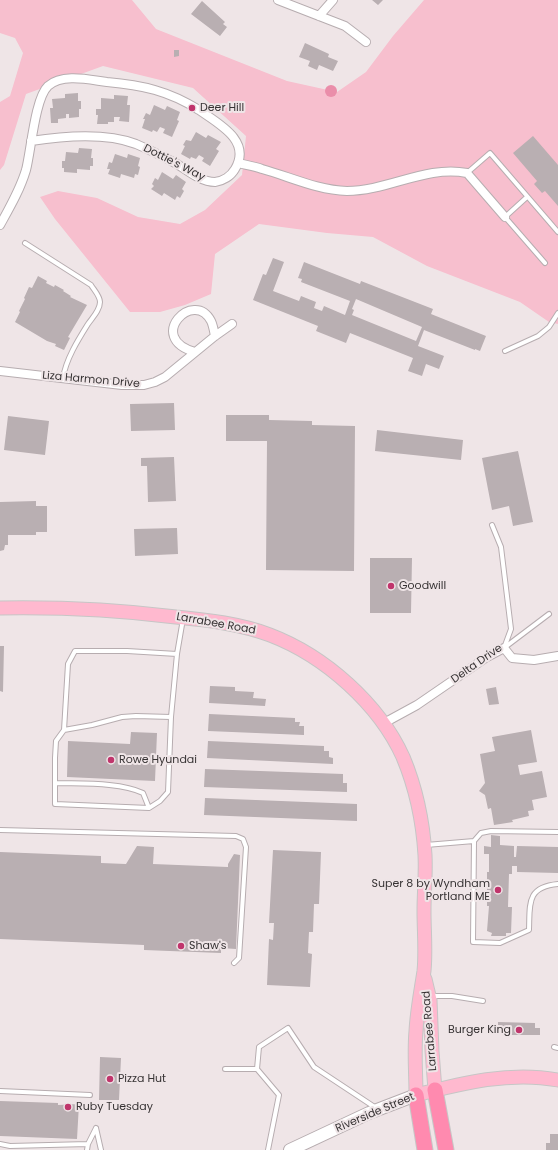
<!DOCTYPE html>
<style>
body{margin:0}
canvas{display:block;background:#efe5e7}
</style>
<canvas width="558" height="1150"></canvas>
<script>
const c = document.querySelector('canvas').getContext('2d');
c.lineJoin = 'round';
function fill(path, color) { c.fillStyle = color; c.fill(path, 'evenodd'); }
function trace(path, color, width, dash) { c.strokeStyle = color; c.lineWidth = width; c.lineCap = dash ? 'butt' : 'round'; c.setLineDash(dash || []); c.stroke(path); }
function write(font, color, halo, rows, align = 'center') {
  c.font = font + ' Poppins,sans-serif'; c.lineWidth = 4; c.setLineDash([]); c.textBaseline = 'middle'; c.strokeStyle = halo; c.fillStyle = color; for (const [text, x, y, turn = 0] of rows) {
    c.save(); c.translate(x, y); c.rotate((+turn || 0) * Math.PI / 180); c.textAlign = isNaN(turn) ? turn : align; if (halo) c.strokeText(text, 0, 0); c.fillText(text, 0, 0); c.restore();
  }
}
fill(new Path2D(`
 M0,0h132l24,29 131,52 50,11 29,-20 27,-36 31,-36h134v324l-9,-2 -29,-20 -93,-36 -54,-29 -46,-4 -68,-9 -44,30 -4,40 -26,11 -25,7h-30l-75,-93 -15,-22 18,-6 39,7 41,19 42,7 25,-14 37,-35 4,-39 -53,-48 -90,-22 -77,28 -22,71 -4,5v-68l10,-6 13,-43 -8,-15 -15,-5z`), '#f7bfce');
fill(new Path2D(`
 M325 91a6 6 0 1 1 12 0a6 6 0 1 1-12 0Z`), '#ea8eaa');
fill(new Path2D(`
 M372,0h11l-5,5z
 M202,1l23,21 -2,2 4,3 -7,9 -29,-22z
 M305,43l24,11 -1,3 10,4 -5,10 -14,-6 -2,5 -9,-4 2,-5 -11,-4z
 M174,50h5v6l-5,1z
 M78,93v8h3v8h-2v8l-10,1v-4h-3v4l-8,1v4h-7l-1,-15h3l-1,-9 13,-1v-4z
 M114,95l14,1 -1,9h3l-1,17 -10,-1 1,-4h-6v5h-6v2h-11l1,-9h-2v-6h5v-11l13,1z
 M154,105l11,5 2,-4 13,6 -3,8 2,1 -7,16 -9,-4 2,-4 -5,-2 -3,5 -4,-2 -1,2 -10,-4 3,-9h-2l3,-6 4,2z
 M196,132l10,6 2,-3 13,7 -5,7 3,2 -9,15 -8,-5 2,-3 -5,-3 -3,4 -5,-2 -1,2 -9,-5 4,-8 -2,-1 3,-5 5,1z
 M533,136l25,29v41l-13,-15 -3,2 -8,-9 3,-3 -24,-28z
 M79,148l13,1 -1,9h2v8h-3v4l-13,-1v4l-13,-1v-4h-2v-7h3l1,-9 12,1z
 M115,154l12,4 1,-4 12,4 -2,8 2,1 -2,8 -3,-1 -1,4 -13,-4 -1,4 -12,-4 2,-5h-3l2,-7 3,1z
 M162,172l11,7 3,-4 10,7 -4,7 2,2 -4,7 -3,-2 -2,4 -11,-7 -2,3 -11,-7 3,-3 -2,-2 3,-6 3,2z
 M273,258l11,4 -11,29 26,10 2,-5 15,6 -2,6 8,3 2,-5 21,9 5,-14 -49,-19 1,-3 -4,-1 6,-16 56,22 1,-3 72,28 -2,5 55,22 -6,15 -5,-2v1l-51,-20 -6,16 26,10 -5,13 -13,-5 -4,12 -14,-5 5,-13 -63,-25 -4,10 -30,-12 2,-5 -65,-26 10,-26 3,1zM356,299l66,28 -6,14 -64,-26 2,-5 -2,-1z
 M38,276l9,5 -1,2 8,4 1,-2 9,5 -1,1 8,5 -1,1 17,8 -19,32 2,1 -6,12 -9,-4 1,-2 -9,-3 -32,-19 5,-10 -1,-1 6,-12 -1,-1 5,-11 3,1z
 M174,403l1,27 -44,1 -1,-27z
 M226,415h43v5l43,1v4l43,1 -1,145 -88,-1 1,-129h-41z
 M8,416l41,5 -4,34 -41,-5z
 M377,430l86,10 -2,20 -86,-9z
 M518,451l15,71 -20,4 -4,-20 -17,4 -10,-52z
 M174,457l2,44 -28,1 -1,-36h-6v-8z
 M36,501v5h11v26h-11v3h-28v10h-3l-1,5 -4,1v-49z
 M177,528l1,26 -43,2 -1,-27z
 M370,558h42l-1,55h-41z
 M0,646h4l-1,46 -3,-1z
 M210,686l25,1v4l19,1 -1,6 13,1 -1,7 -56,-3z
 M496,687l3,17 -10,1 -3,-16z
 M209,714l86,4v4h5l-1,4h5v9l-96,-4z
 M531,730l6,32 -19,3 2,10 22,-4 5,26 -15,3 2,10 -6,1 1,5 -17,4 1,2 -19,3 -3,-17 -3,1 -3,-14 -6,-4 6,-8 -5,-29 15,-3 -3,-14z
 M131,732l26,1 -2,48 -88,-4 1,-36 62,3z
 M208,741l116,5v5h5v6l4,1v6l-126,-6z
 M205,769l138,5v9h4v9l-143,-5z
 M205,798l152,6v17l-153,-6z
 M491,835l9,1v9l14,1v11h2l1,-11 41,1v26l-41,-1v-6h-5v8h-3l-1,33h4l-1,26h-5v3h-15l1,-3 -5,-2 2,-25h-2v-34h2v-18h-5v-8l7,1z
 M137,846l17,1 -1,17 75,3v-3l6,-10 6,1 -4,94 -15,-1v5l-77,-3v-5l-144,-6v-87l101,4v7l25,1z
 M273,850l48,2 -2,52h-5l-1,28h-4l-1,21 4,1 -2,33 -43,-2 2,-46 4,1 1,-17h-5z
 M498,1022l37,1v5h5v7h-32v-2l-10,-1z
 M100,1057l21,1 -2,42h-20z
 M0,1101l58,2v2l21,-1 -2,35 -77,-3z
 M550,1134h8v16h-12v-7h4z`), '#b9afb2');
const lane = new Path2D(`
 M467,173l23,-20 68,79
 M527,197l-22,20 40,46
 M25,243l66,42c3,5 9,11 9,17 0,8 -7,15 -12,22 -10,16 -22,35 -25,54
 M505,351l33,-15 11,-9 9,-14
 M492,525l9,22 10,82 -7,19
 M504,648l45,-34
 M177,654l6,-35
 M64,730l4,-66 7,-13h52l50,3 -6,63 -3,75 -8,9 -11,7 -94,-4v-46l1,-17 8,-11 28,-5 30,-8 14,-1 35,1
 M55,783c26,1 65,-1 88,10l6,15
 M0,830l236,6 7,3 3,8 -7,111 -5,5
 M474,841l-1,101 27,1 29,-13c1,-26 -3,-43 29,-46
 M426,845l48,-4 7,-8 10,-2 67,1
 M431,996h21l31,5
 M554,1047l4,1
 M225,1069h32l22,26 -11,55
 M257,1069l2,-22 29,-19 26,39 62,41
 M0,1091l90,4
 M96,1128l5,22
 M0,1144l10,2 78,-2
 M87,1150l1,-6 8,-16`);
const street = new Path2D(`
 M278,0l67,26 21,16
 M319,16l14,-16
 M238,163c8,2 16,3 24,6 29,8 55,21 85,22 41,0 79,-26 120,-18l38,44
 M0,225c10,-18 20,-35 26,-55 5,-19 9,-72 22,-84 15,-13 42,-6 59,-4 35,3 62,9 92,28 20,14 53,31 36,59 -4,7 -12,12 -20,13 -14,0 -27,-11 -38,-18 -13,-7 -27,-14 -41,-20 -31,-12 -73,-8 -105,-3
 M195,352c-50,-14 -1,-64 16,-31 2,4 3,10 4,15
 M0,371l122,14h22l11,-3 10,-5 50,-41 17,-12
 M384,723l33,-18 70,-48 17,-9 8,10 22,2 24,-4`);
const secondary = new Path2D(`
 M290,1150l79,-37 47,-18`);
const primary = new Path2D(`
 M0,608c58,-1 119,2 176,9 32,3 65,7 94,18 55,21 109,69 133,122 13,31 20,65 22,98 1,19 -1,37 -1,56 0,20 2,41 0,60 -3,20 -7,40 -8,60 -2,21 0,43 0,64 47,-12 94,-24 142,-15
 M425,979l5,21 2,51 3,39`);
const highway = new Path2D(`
 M435,1090l11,60
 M416,1095l9,55`);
trace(lane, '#b7adb0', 6);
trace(street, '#b7adb0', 10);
trace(secondary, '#b7adb0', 14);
trace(primary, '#c7c6c6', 15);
trace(highway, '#c7c6c6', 17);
trace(lane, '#fff', 4);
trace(street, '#fff', 8);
trace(secondary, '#fff', 12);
trace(primary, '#ffb9cf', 13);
trace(highway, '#ff8aaf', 15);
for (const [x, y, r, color] of [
 [192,108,4,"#c0356c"],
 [391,586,4,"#c0356c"],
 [111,760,4,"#c0356c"],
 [498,890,4,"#c0356c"],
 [181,946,4,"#c0356c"],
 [519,1030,4,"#c0356c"],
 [110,1079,4,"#c0356c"],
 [68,1107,4,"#c0356c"]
]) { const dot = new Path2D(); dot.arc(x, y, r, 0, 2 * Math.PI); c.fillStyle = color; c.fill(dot); trace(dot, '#efe5e7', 1.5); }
write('11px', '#373334', '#efe5e7', [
 ["Deer Hill",200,108],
 ["Goodwill",399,586],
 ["Rowe Hyundai",119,760],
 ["Super 8 by Wyndham",490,884,"right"],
 ["Portland ME",490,897,"right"],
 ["Shaw's",189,946],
 ["Burger King",511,1030,"right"],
 ["Pizza Hut",118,1079],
 ["Ruby Tuesday",76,1107]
], 'left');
write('11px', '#373334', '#efe5e7', [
 ["Dottie's Way",174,163,27],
 ["Liza Harmon Drive",91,380,5],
 ["Larrabee Road",216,624,10],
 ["Delta Drive",477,664,-35],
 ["Larrabee Road",430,1031,-95],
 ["Riverside Street",375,1113,-23]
]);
</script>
